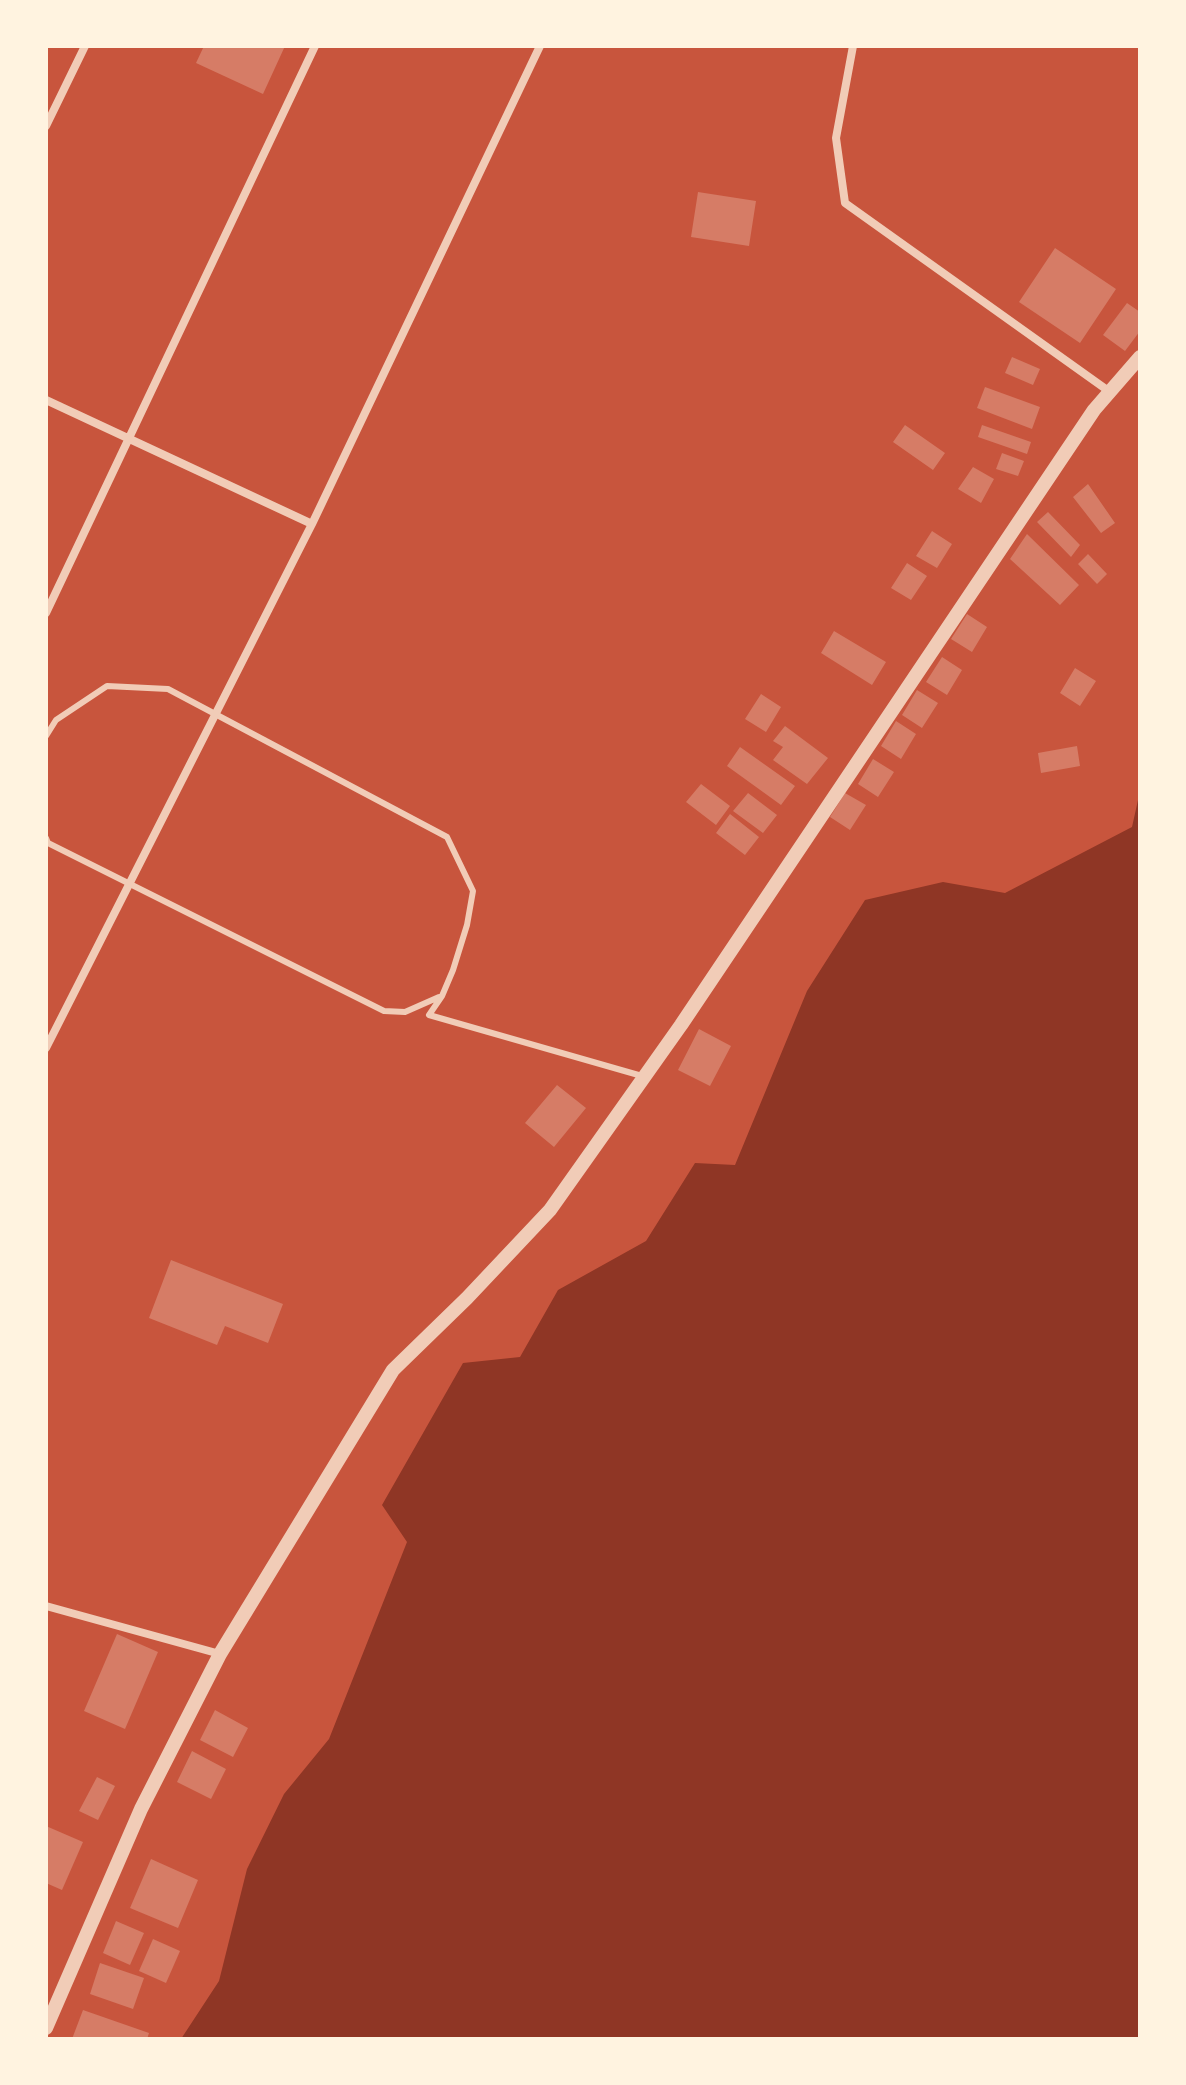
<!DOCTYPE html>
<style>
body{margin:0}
#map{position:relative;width:1186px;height:2085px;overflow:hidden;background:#c8553d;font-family:Arial,sans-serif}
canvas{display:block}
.frame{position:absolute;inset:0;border:48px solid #fff3e0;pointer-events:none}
</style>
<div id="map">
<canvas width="1186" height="2085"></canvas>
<div class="frame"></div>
</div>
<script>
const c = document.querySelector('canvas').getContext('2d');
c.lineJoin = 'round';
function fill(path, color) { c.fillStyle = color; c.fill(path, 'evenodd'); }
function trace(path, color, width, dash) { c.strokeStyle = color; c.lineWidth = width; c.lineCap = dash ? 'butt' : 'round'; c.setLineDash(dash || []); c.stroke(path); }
fill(new Path2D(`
 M1140,791v1248h-959l38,-58 28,-112 37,-75 45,-55 78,-197 -25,-37 81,-142 57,-6 38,-67 88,-49 49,-78 40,2 72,-174 58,-91 78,-18 62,11 127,-66z`), '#8f3625');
fill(new Path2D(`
 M204,46h81l-22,48 -67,-31z
 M698,192l58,9 -7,45 -58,-9z
 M1055,248l61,41 -36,54 -61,-41z
 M1127,303l13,9v19l-15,20 -22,-16z
 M1012,357l28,12 -7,16 -28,-12z
 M985,387l55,20 -8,22 -55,-21z
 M905,425l40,28 -12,17 -40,-28z
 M982,425l49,17 -4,12 -49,-17z
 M1002,453l22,8 -6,15 -22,-7z
 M973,467l21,12 -13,24 -23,-14z
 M1088,484l27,39 -14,10 -28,-36z
 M1048,512l32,33 -9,12 -34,-35z
 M932,531l20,13 -15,24 -21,-12z
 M1027,534l52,51 -19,20 -50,-46z
 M1088,554l19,20 -10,10 -19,-20z
 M907,563l20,13 -16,24 -20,-12z
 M967,614l20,13 -15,25 -21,-13z
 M834,631l52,31 -14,23 -51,-32z
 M942,657l20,13 -15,25 -21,-13z
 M1075,668l21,13 -16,25 -20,-13z
 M917,690l21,13 -16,25 -20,-13z
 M761,694l20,13 -15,25 -21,-13z
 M896,721l20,13 -15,25 -20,-13z
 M785,726l43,32 -21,26 -34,-24 10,-13 -10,-6z
 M1077,746l3,20 -39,7 -3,-20z
 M740,747l55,39 -14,19 -54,-39z
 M873,759l21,13 -16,25 -20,-13z
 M701,784l29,22 -14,19 -30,-23z
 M748,793l29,22 -14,18 -30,-22z
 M845,793l21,12 -16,25 -20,-13z
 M730,814l29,23 -14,18 -29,-22z
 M699,1029l32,17 -21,40 -32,-16z
 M557,1085l29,23 -32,39 -29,-24z
 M171,1260l112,44 -15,39 -43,-17 -8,19 -68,-27z
 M117,1634l41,18 -33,77 -41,-18z
 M215,1710l33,18 -15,29 -33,-17z
 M192,1751l34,18 -15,30 -34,-17z
 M97,1777l18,9 -17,34 -19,-9z
 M46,1826l37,16 -21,48 -16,-7z
 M151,1859l47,21 -20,48 -48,-20z
 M116,1921l28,12 -14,32 -27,-12z
 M153,1939l27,12 -14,32 -27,-12z
 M100,1963l44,15 -11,31 -43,-15z
 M83,2010l66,23 -2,6h-75z`), '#d67c66');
trace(new Path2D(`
 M46,736l10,-16 51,-34 61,3 279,148 26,54 -6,34 -14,45 -11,26 -13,19 213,61
 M46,838l2,5 336,168 21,1 34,-15`), '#f1ccb7', 6);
trace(new Path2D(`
 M853,46l-17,92 9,65 265,189
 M46,126l39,-80
 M46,400l266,124
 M46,613l269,-567
 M46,1048l266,-524 228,-478
 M46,1606l174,48`), '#f1ccb7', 8);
trace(new Path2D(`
 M46,2028l95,-219 79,-155 173,-284 74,-72 83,-88 131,-185 413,-615 46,-53`), '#f1ccb7', 14);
</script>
